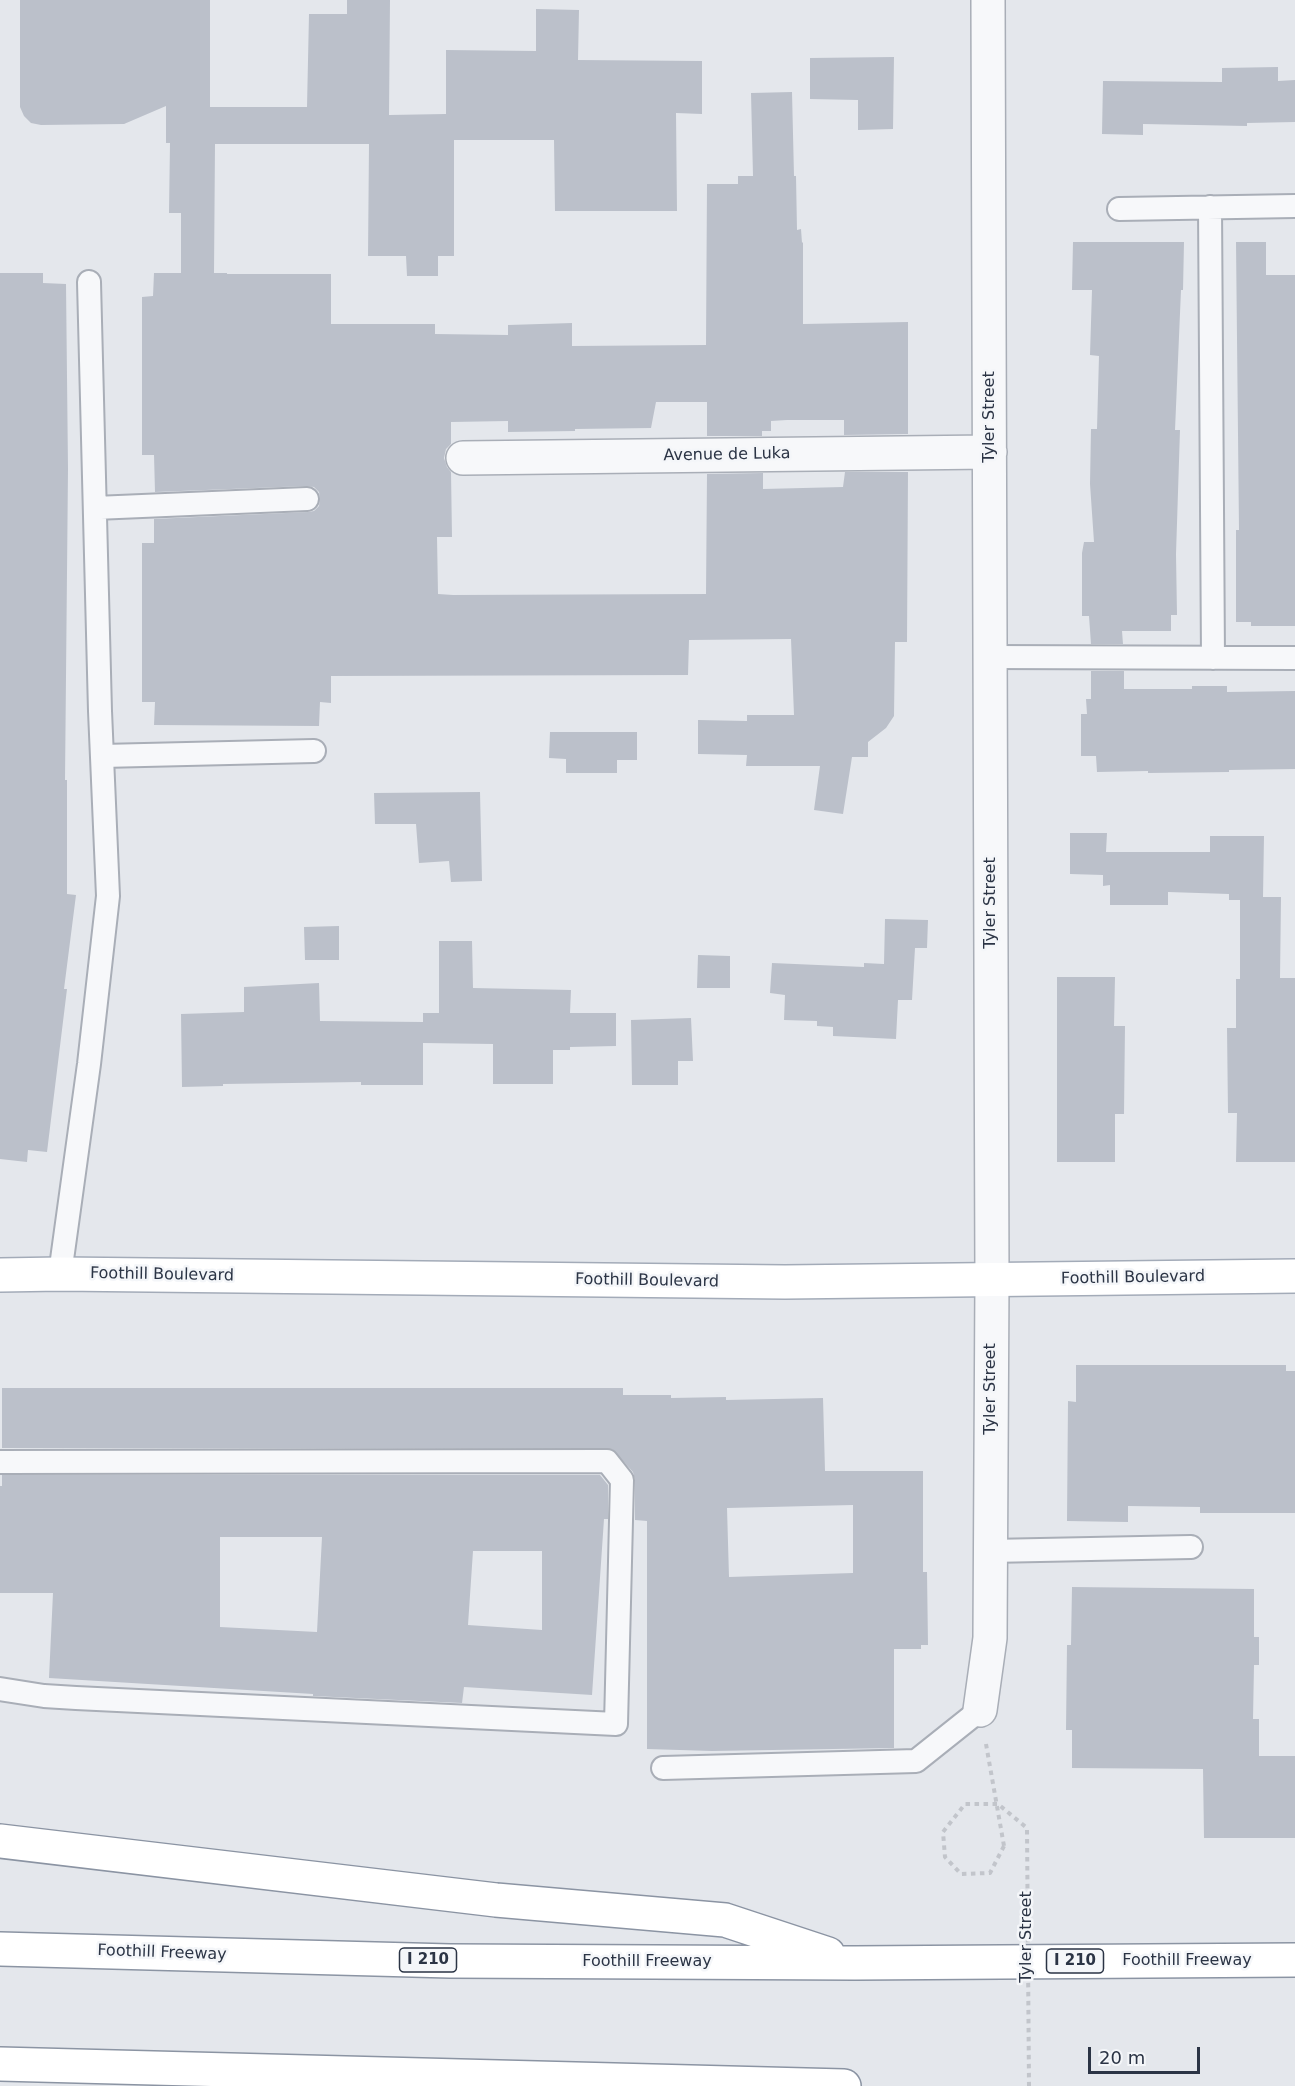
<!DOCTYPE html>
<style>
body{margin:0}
#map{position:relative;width:1295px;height:2086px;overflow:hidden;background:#e4e7ec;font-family:"DejaVu Sans",sans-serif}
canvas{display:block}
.scale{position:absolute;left:1088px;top:2047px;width:112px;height:27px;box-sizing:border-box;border:3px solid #2b3445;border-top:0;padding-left:8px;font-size:18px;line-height:21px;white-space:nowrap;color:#2b3445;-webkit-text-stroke:4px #f4f6f9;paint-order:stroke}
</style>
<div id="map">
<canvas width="1295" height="2086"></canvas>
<div class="scale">20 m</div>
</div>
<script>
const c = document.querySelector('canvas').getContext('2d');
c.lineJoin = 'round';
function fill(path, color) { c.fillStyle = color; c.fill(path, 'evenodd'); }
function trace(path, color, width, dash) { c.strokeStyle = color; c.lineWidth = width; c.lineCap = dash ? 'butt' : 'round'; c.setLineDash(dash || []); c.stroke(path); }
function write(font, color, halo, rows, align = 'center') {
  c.font = font + ' "DejaVu Sans",sans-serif'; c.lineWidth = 5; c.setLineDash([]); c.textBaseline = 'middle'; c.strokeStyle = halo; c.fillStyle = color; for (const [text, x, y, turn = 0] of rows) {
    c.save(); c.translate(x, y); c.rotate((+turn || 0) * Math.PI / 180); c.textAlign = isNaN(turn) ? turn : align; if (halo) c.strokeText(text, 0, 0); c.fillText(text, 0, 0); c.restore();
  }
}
fill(new Path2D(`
 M20,0h190v107h97l2,-93h38v-14h43l-1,115 57,-1v-64l90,1v-42l43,1 -1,50 124,1v53l-26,-1 1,98h-122l-1,-71h-100v116h-16v20h-31l-1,-20h-38l1,-112h-154l-1,129h13v1h104v50h104v10l73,1v-10l64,-2v23l134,-1 1,-161h31v-8h15l-2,-83 41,-1 2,84h2l1,54 4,-1 1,14 1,-1v82l105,-2v112l-64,1v-15h-57l-16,1v10h-9v5h-55v-34h-51l-5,26 -76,1v2l-67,1v-11l-57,1v22l-5,5 -2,9 3,9 4,5 1,65h-15l1,57 15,1 253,-1 1,-120 56,-1v16l80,-2 2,-15h63l-1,170h-12l-1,74 -8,12 -18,14v15h-16l-9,57 -29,-4 6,-44h-74l1,-11 -49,-1v-34l49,1v-6h47l-3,-76 -102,1 -1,35 -357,1v27l-11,-1 -1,24 -165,-1 1,-23h-13v-159h12v-24l154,-7 6,-1 5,-5 1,-8 -1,-6 -5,-5 -8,-1 -151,6 -1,-37h-12v-158l11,-1 1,-23h27v-60h-12l1,-70h-4v-37l-42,18 -83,1 -10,-2 -7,-7 -4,-9z
 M894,57l-1,72 -35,1v-30l-48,-1v-41z
 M1278,67v14l17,-1v42l-48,1v3l-104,-2v11l-41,-1 1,-53 119,1v-14z
 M1073,242h111l-1,48h-2l-6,140h5l-4,124 1,61h-6v16h-49l1,13h-32l-2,-28h-7v-63l2,-11h10l-4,-58 1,-55h6l2,-73 -9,-1 2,-65h-20z
 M1236,242h30v33h29v351h-44v-4h-15v-92h3z
 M0,273h43v10l23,1 2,185 -3,311h2v114l9,1 -12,94h3l-20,163 -19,-2 -1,12 -27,-3z
 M1091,671h33v18h68v-3h35v6l68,-1v78l-66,1v2l-81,1v-2l-51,1 -1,-16h-15v-42h6l-1,-15h5z
 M550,732h87v28h-20v13h-51v-14l-17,-1z
 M480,792l2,89 -31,1 -2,-21 -30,2 -3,-39h-41l-1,-31z
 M1070,833h37l-1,19h104v-16h54l-1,61h18l-1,81h15v184h-59l1,-49h-9l-1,-85h9v-49h4v-79h-11v-6l-61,-2v13h-58v-20l-7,1v-11l-33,-1z
 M885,919l43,1 -1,28h-12l-3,52h-14l-2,39 -63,-3v-9l-16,-1v-5l-33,-1 1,-25 -15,-2 2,-30 92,4v-4l20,1z
 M339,926v34h-34l-1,-33z
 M439,941h33l1,47 98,2 -1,23h46v33l-46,1v3h-17v34h-60v-40l-70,-1v-15v57h-62v-3l-138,2v2l-41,1 -1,-73 63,-2v-25l75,-4 1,38 103,1v-9h16z
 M698,955l32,1v32h-33z
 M1057,977h58l-1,49h11l-1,88h-9v48h-58z
 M691,1018l2,43h-15v24h-46l-1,-65z
 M1076,1365h210v6h9v142h-95v-6l-72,-1v16l-61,-1 1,-120 8,1z
 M2,1388h621v7h48v3l55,-1v3l97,-2 2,73h98v101h4l1,73h-7v4h-27v99l-182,3 -65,-2v-228l-12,-1v-40l-2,-8 -21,-23 -610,-1zM853,1505v68l-124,4 -2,-69z
 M2,1475h598l8,10v34h-4l-12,176 -128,-8 -2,16 -149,-7v-2l-264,-16 4,-85h-53v-107h2zM220,1537h102l-5,95 -97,-5zM473,1551h69v79l-74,-5z
 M1072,1587l182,2v48h5v28h-5l-1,54h6v37h36v82h-91l-1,-69 -131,-1v-38h-6l1,-85h4z`), '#bbc0ca');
const lane = new Path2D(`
 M1210,207l3,451
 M1119,209l176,-3
 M95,508l212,-9
 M990,657l305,1
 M102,756l212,-5
 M60,1274l29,-210 19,-168 -8,-185 -11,-429
 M0,1462l607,-1 15,19 -6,244 -540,-26 -32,-2 -44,-7
 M990,1551l201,-4
 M663,1768l253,-7 64,-51`);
const street = new Path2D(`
 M463,458l527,-6
 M980,1710l10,-72 2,-359 -4,-1279`);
const primary = new Path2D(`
 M0,1275l60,-1 725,8 510,-6`);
const highway = new Path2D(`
 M0,1841l496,59 229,20 103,34
 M0,1949l450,12 405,2 440,-3
 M0,2064l844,22`);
trace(lane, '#a9aeb7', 26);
trace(street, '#a9aeb7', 36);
trace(primary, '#a3abb8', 36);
trace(highway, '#8b94a3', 36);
trace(new Path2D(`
 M986,1744l18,102`), '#c2c5cb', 4, [4.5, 4.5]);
trace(lane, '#f7f8fa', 22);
trace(street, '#f7f8fa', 33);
trace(primary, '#fff', 33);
trace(highway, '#fff', 33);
trace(new Path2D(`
 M1004,1846l-14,27 -29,1 -16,-17 -2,-25 22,-28h33l29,24 2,258`), '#c2c5cb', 4, [4.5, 4.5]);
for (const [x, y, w] of [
 [428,1960,57],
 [1075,1961,57]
]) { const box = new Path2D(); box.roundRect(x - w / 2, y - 12, w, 24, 4.5); c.fillStyle = '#f4f6f9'; c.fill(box); trace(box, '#2b3445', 1.5); }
write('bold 15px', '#2b3445', null, [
 ["I 210",428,1960],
 ["I 210",1075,1961]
]);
write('16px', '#2b3445', '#f4f6f9', [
 ["Tyler Street",990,417,-90],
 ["Avenue de Luka",727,455,-1],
 ["Tyler Street",991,903,-90],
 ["Foothill Boulevard",162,1275,1],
 ["Foothill Boulevard",1133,1278,-1],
 ["Foothill Boulevard",647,1281,1],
 ["Tyler Street",991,1389,-90],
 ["Tyler Street",1027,1937,-90],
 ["Foothill Freeway",162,1953,2],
 ["Foothill Freeway",1187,1961],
 ["Foothill Freeway",647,1962]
]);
</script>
